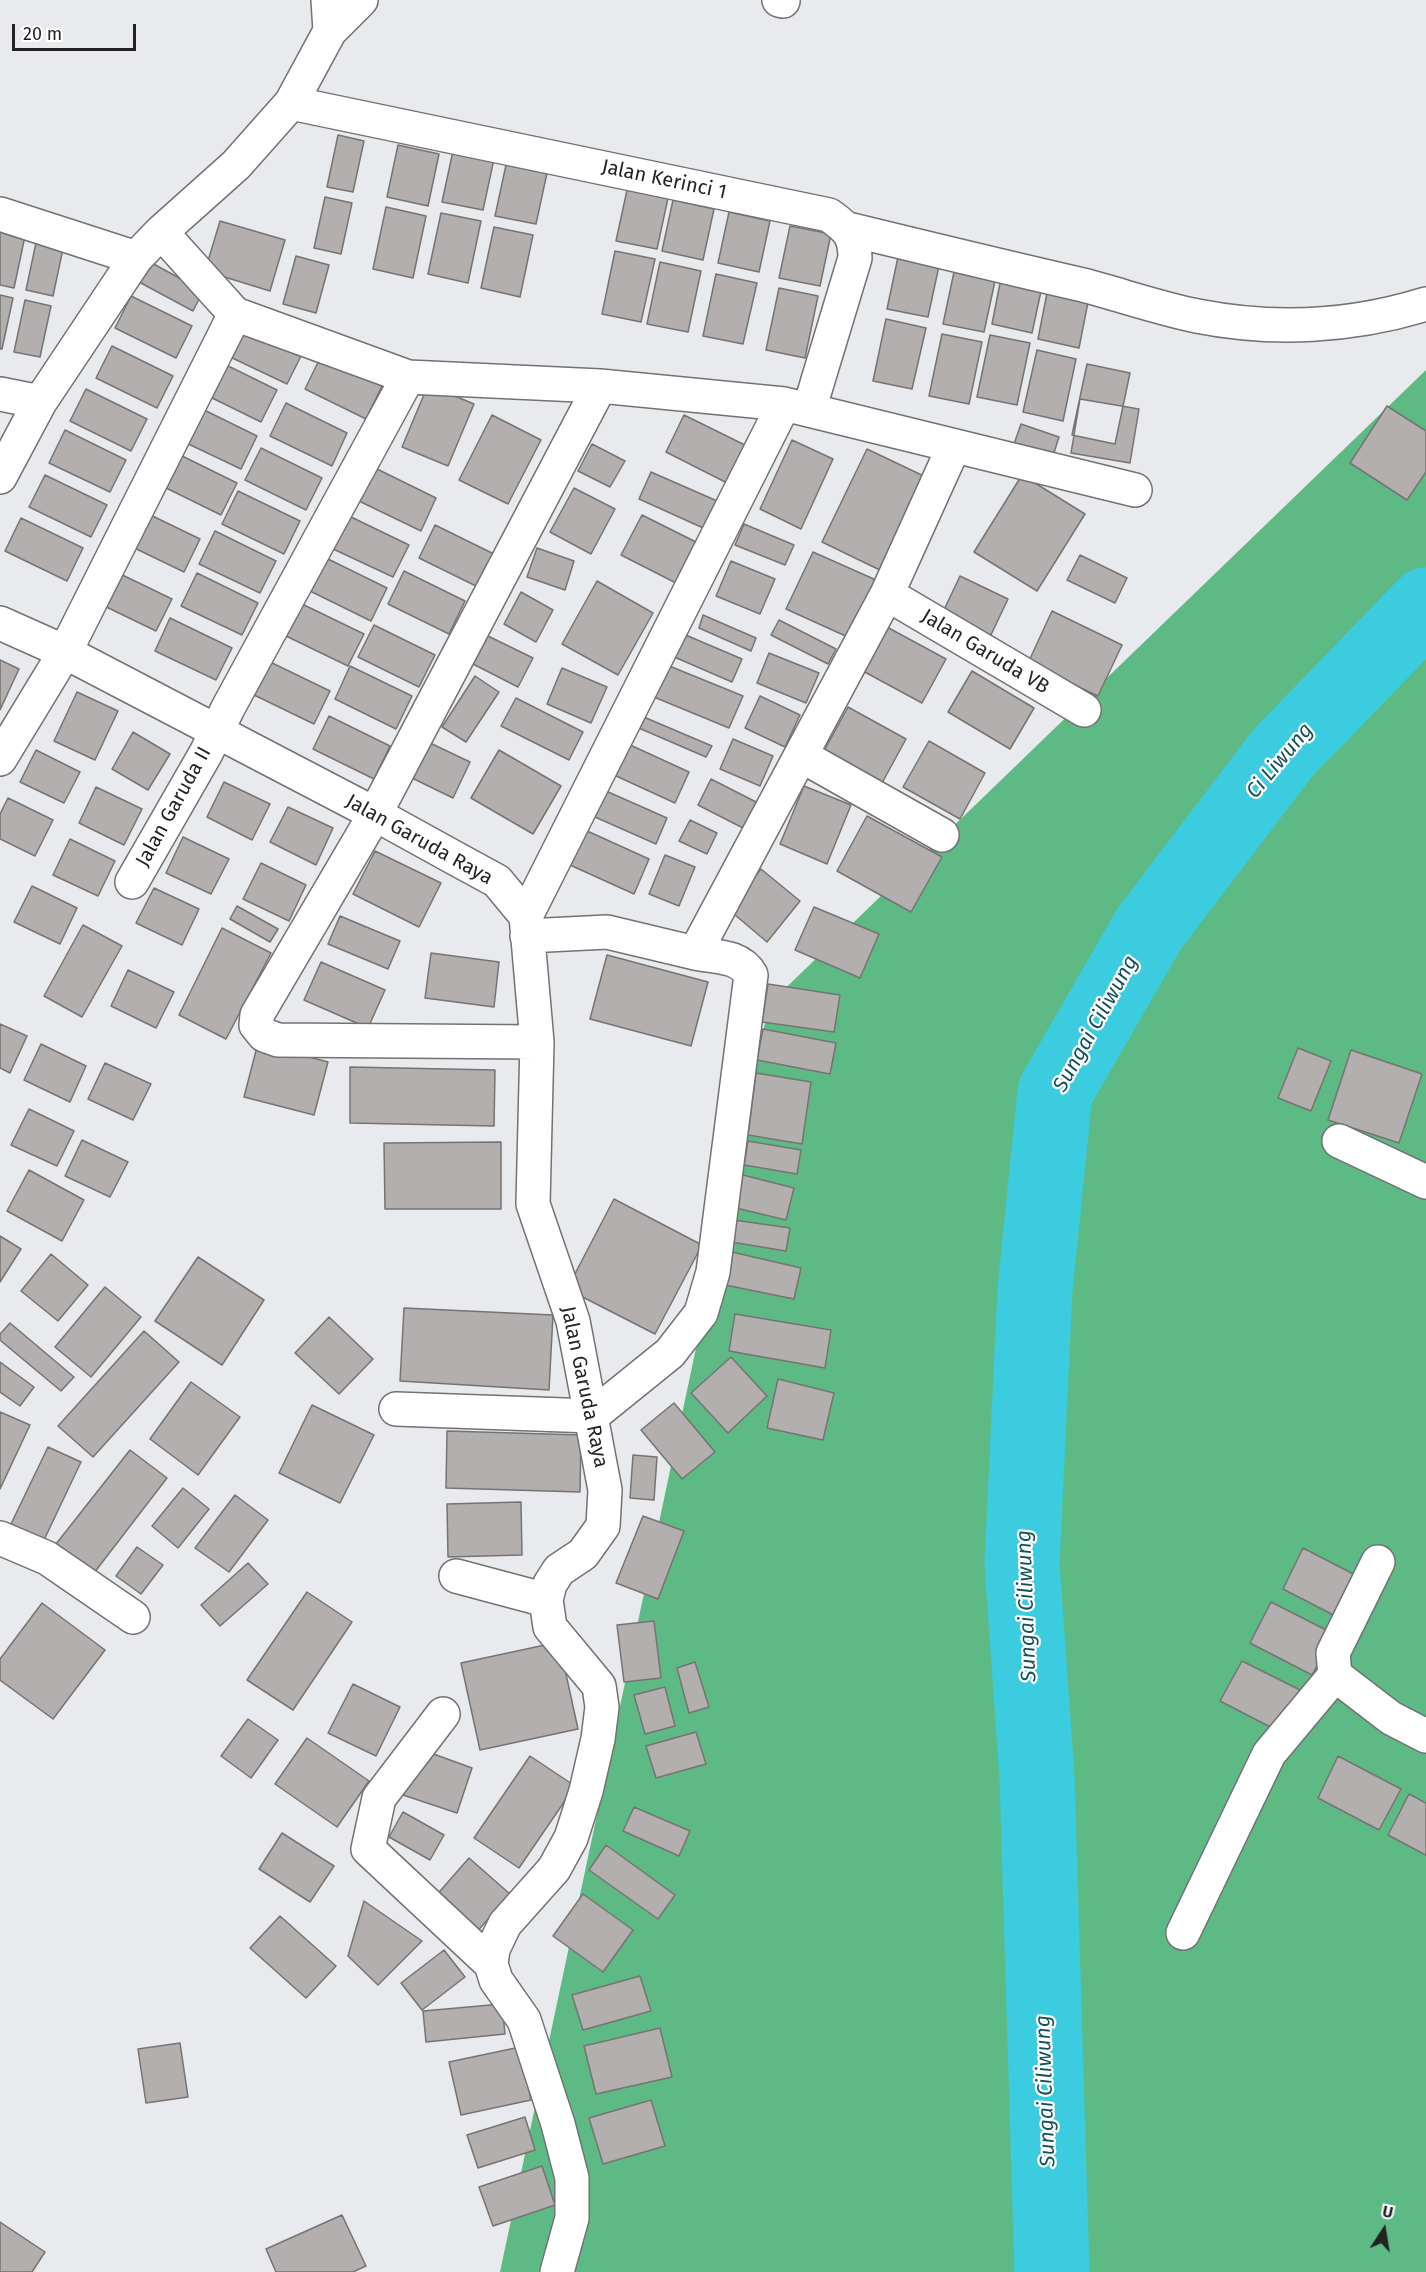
<!DOCTYPE html>
<style>
body{margin:0}
#map{position:relative;width:1426px;height:2272px;overflow:hidden;background:#e9eaed;font-family:"Fira Sans",sans-serif}
canvas{display:block}
.north{position:absolute;left:1354px;top:2200px;width:60px;height:60px;-webkit-text-stroke:4px #fff;paint-order:stroke;rotate:12deg;font-size:16px;font-weight:700;line-height:24px;text-align:center;color:#232324}
.north::after{content:'';display:block;margin:auto;width:21px;height:27px;background:#232324;clip-path:polygon(50% 0,100% 100%,50% 72%,0 100%)}
.scale{position:absolute;left:12px;top:24px;width:124px;height:27px;box-sizing:border-box;border:3px solid #232324;border-top:0;padding-left:8px;font-size:18px;line-height:21px;white-space:nowrap;color:#232324;-webkit-text-stroke:4px #fff;paint-order:stroke}
</style>
<div id="map">
<canvas width="1426" height="2272"></canvas>
<div class="north">U</div>
<div class="scale">20 m</div>
</div>
<script>
const c = document.querySelector('canvas').getContext('2d');
c.lineJoin = 'round';
function fill(path, color) { c.fillStyle = color; c.fill(path, 'evenodd'); }
function trace(path, color, width, dash) { c.strokeStyle = color; c.lineWidth = width; c.lineCap = dash ? 'butt' : 'round'; c.setLineDash(dash || []); c.stroke(path); }
function write(font, color, halo, rows, align = 'center') {
  c.font = font + ' "Fira Sans",sans-serif'; c.lineWidth = 4.5; c.setLineDash([]); c.textBaseline = 'middle'; c.strokeStyle = halo; c.fillStyle = color; for (const [text, x, y, turn = 0] of rows) {
    c.save(); c.translate(x, y); c.rotate((+turn || 0) * Math.PI / 180); c.textAlign = isNaN(turn) ? turn : align; if (halo) c.strokeText(text, 0, 0); c.fillText(text, 0, 0); c.restore();
  }
}
fill(new Path2D(`
 M1426,370v1902h-926l269,-1268z`), '#5dba84');
trace(new Path2D(`
 M1052,2272l-15,-495 -15,-213 13,-274 20,-198 94,-163 133,-175 144,-149`), '#3ccce0', 75);
const building = new Path2D(`
 M338,135l26,6 -11,51 -26,-5z
 M398,145l41,9 -11,52 -41,-9z
 M453,151l41,8 -11,51 -41,-8z
 M506,165l41,8 -11,51 -41,-8z
 M627,190l41,8 -11,51 -41,-8z
 M325,197l27,6 -11,51 -27,-6z
 M673,200l41,9 -11,51 -41,-9z
 M386,207l40,9 -13,62 -40,-9z
 M729,212l41,9 -11,51 -41,-9z
 M441,213l40,8 -13,62 -40,-9z
 M220,221l65,19 -15,51 -65,-20z
 M790,226l41,8 -11,52 -41,-8z
 M494,227l39,8 -13,62 -39,-9z
 M0,231l25,5 -11,52 -14,-3z
 M37,238l27,6 -11,52 -27,-6z
 M615,251l40,8 -14,63 -39,-8z
 M296,256l33,9 -13,48 -33,-9z
 M898,257l41,9 -11,51 -41,-8z
 M150,262l53,29 -10,20 -54,-29z
 M660,262l41,9 -13,61 -41,-8z
 M954,272l41,9 -11,51 -41,-8z
 M1002,273l41,9 -11,51 -40,-9z
 M716,274l41,9 -14,61 -40,-8z
 M779,288l39,8 -13,62 -39,-8z
 M1048,288l41,9 -10,51 -41,-9z
 M0,295l13,3 -11,51h-2z
 M131,296l61,30 -16,32 -61,-30z
 M25,300l26,6 -11,51 -26,-5z
 M886,319l40,9 -14,61 -39,-8z
 M242,322l61,30 -16,32 -61,-29z
 M942,334l40,8 -13,62 -40,-8z
 M990,335l40,8 -13,62 -40,-8z
 M112,346l61,30 -16,32 -61,-30z
 M1037,350l39,9 -13,62 -40,-9z
 M321,356l61,30 -16,33 -61,-30z
 M216,360l61,30 -16,32 -61,-30z
 M1087,364l43,9 -15,71 -43,-9z
 M428,385l46,19 -26,62 -46,-19z
 M86,389l61,30 -16,32 -61,-30z
 M1080,399l59,10 -9,54 -59,-10z
 M286,403l61,30 -15,33 -62,-30z
 M196,406l61,30 -16,33 -61,-29z
 M1387,406l39,25v41l-19,28 -57,-37z
 M492,415l49,25 -33,64 -49,-24z
 M684,415l73,36 -18,38 -73,-37z
 M1021,424l38,13 -7,22 -39,-12z
 M65,430l61,30 -16,32 -61,-29z
 M792,440l41,19 -32,70 -41,-20z
 M592,444l33,17 -15,26 -32,-16z
 M261,448l61,30 -16,32 -61,-30z
 M867,449l63,30 -46,93 -62,-30z
 M176,453l61,30 -16,32 -61,-30z
 M375,468l61,30 -15,33 -62,-30z
 M651,472l73,32 -12,28 -73,-33z
 M45,475l62,30 -16,32 -62,-30z
 M1022,475l63,39 -48,77 -63,-39z
 M574,488l41,21 -24,45 -41,-22z
 M238,491l62,30 -16,33 -62,-30z
 M138,509l62,30 -16,33 -62,-30z
 M347,515l62,30 -16,32 -62,-29z
 M642,515l54,27 -20,41 -55,-28z
 M21,518l62,30 -16,33 -62,-30z
 M744,524l50,21 -9,20 -50,-20z
 M435,525l61,30 -16,33 -61,-30z
 M215,531l61,30 -16,32 -61,-29z
 M537,548l37,13 -9,29 -38,-13z
 M813,552l63,28 -26,58 -64,-29z
 M1080,555l47,23 -12,25 -48,-23z
 M326,558l61,30 -16,33 -61,-30z
 M731,561l44,18 -15,35 -44,-18z
 M110,569l62,30 -16,32 -62,-30z
 M404,571l61,30 -16,33 -61,-30z
 M197,573l61,30 -16,32 -61,-29z
 M960,576l48,23 -19,40 -48,-23z
 M597,581l56,32 -35,62 -56,-31z
 M521,592l32,18 -17,32 -32,-18z
 M302,604l62,30 -16,32 -62,-30z
 M1052,611l70,34 -24,51 -70,-33z
 M703,615l53,23 -5,13 -52,-23z
 M170,618l62,30 -16,32 -61,-29z
 M779,620l57,29 -8,15 -57,-29z
 M374,625l61,30 -16,32 -61,-30z
 M885,626l61,33 -24,44 -61,-33z
 M681,633l61,26 -10,23 -60,-26z
 M488,636l45,22 -15,29 -45,-23z
 M769,653l50,20 -13,30 -49,-20z
 M0,660l19,9 -19,41z
 M268,661l62,30 -16,33 -62,-30z
 M662,663l81,33 -14,32 -80,-33z
 M350,666l62,30 -16,33 -61,-30z
 M562,668l45,19 -16,36 -44,-19z
 M972,671l62,37 -24,41 -62,-37z
 M475,676l24,16 -33,50 -24,-15z
 M77,692l41,19 -23,49 -41,-19z
 M760,696l40,19 -15,32 -40,-19z
 M516,698l67,34 -14,28 -68,-34z
 M848,707l58,32 -24,44 -58,-32z
 M639,715l73,31 -6,11 -72,-31z
 M329,716l61,30 -16,33 -61,-30z
 M133,732l37,22 -22,36 -36,-21z
 M733,739l40,17 -13,30 -40,-17z
 M929,741l56,32 -25,46 -57,-32z
 M428,742l42,20 -17,36 -41,-20z
 M628,744l61,28 -14,31 -61,-28z
 M36,750l44,22 -16,31 -44,-21z
 M499,750l62,36 -28,48 -62,-36z
 M711,779l47,24 -13,26 -47,-24z
 M224,782l46,22 -18,36 -45,-23z
 M804,786l47,19 -24,59 -47,-20z
 M96,787l46,22 -18,36 -45,-22z
 M606,791l61,27 -11,26 -61,-27z
 M8,798l45,22 -18,36 -35,-17v-25z
 M288,807l45,21 -17,37 -46,-23z
 M867,816l75,41 -31,55 -74,-41z
 M690,820l27,13 -10,21 -28,-13z
 M585,830l64,29 -15,35 -64,-29z
 M183,837l46,22 -18,35 -45,-21z
 M70,839l45,22 -17,35 -45,-21z
 M375,851l66,32 -22,44 -66,-33z
 M665,855l30,12 -16,39 -30,-12z
 M261,863l45,22 -17,36 -46,-22z
 M761,869l39,32 -33,41 -39,-33z
 M32,886l45,22 -17,36 -46,-22z
 M154,888l45,21 -17,36 -46,-22z
 M237,906l41,23 -8,13 -40,-23z
 M814,907l65,27 -19,44 -65,-28z
 M340,916l60,25 -12,28 -60,-25z
 M83,925l39,21 -40,71 -38,-21z
 M222,928l49,25 -45,86 -47,-24z
 M431,953l68,9 -5,45 -69,-9z
 M607,955l101,27 -17,64 -101,-27z
 M321,962l64,28 -17,38 -64,-28z
 M128,970l46,22 -18,36 -45,-22z
 M768,984l72,11 -6,37 -72,-10z
 M0,1024l27,12 -17,37 -10,-5z
 M763,1029l73,14 -6,31 -73,-14z
 M258,1043l70,19 -14,53 -70,-18z
 M41,1044l45,22 -16,36 -46,-22z
 M1298,1048l33,13 -20,50 -33,-13z
 M1351,1050l71,24 -23,69 -71,-23z
 M105,1063l46,21 -18,36 -45,-21z
 M350,1067l145,3 -1,56 -144,-3z
 M756,1073l55,9 -9,62 -54,-9z
 M29,1109l45,22 -17,35 -46,-21z
 M82,1140l46,22 -18,35 -45,-21z
 M748,1141l53,9 -4,24 -53,-9z
 M501,1142v67h-116l-1,-66z
 M29,1170l55,30 -22,41 -55,-30z
 M739,1174l55,14 -8,32 -54,-13z
 M614,1199l88,46 -47,89 -88,-45z
 M734,1220l56,8 -4,23 -55,-9z
 M0,1236l21,13 -21,33z
 M732,1252l69,16 -7,31 -69,-14z
 M51,1254l37,31 -30,36 -37,-30z
 M198,1257l66,43 -42,65 -67,-44z
 M105,1287l36,30 -50,60 -36,-30z
 M404,1308l149,7 -4,75 -149,-9z
 M735,1314l96,16 -6,38 -96,-17z
 M329,1317l44,42 -34,35 -44,-41z
 M10,1323l64,54 -13,14 -61,-51v-6z
 M144,1331l35,31 -86,95 -35,-31z
 M731,1357l36,39 -39,37 -37,-40z
 M0,1362l34,25 -14,19 -20,-14z
 M778,1379l56,14 -11,47 -56,-12z
 M191,1382l49,35 -42,58 -48,-36z
 M674,1403l41,49 -33,27 -41,-49z
 M312,1405l62,30 -34,68 -61,-30z
 M0,1412l30,13 -30,64z
 M447,1431l134,4 -1,57 -134,-4z
 M48,1447l33,15 -37,78 -33,-16z
 M130,1450l37,28 -73,95 -38,-29z
 M633,1455l24,2 -3,43 -24,-2z
 M183,1488l26,21 -31,39 -26,-22z
 M235,1495l33,25 -39,52 -34,-24z
 M521,1502l1,53 -74,2 -1,-53z
 M643,1516l41,15 -26,68 -42,-16z
 M137,1547l26,18 -22,29 -25,-18z
 M1303,1548l62,32 -20,41 -62,-32z
 M248,1563l20,21 -48,42 -19,-21z
 M307,1592l45,30 -59,88 -46,-30z
 M1271,1602l63,32 -22,41 -62,-32z
 M42,1603l63,47 -52,69 -53,-39v-21z
 M654,1621l7,57 -37,4 -7,-57z
 M559,1642l19,87 -98,21 -19,-87z
 M1242,1661l62,31 -22,41 -62,-32z
 M695,1662l14,45 -20,6 -12,-45z
 M353,1684l47,23 -24,49 -48,-23z
 M665,1687l10,39 -30,8 -11,-39z
 M248,1719l30,21 -27,38 -30,-22z
 M696,1732l10,32 -50,14 -10,-32z
 M307,1738l62,43 -32,46 -62,-43z
 M420,1749l52,19 -15,45 -54,-18z
 M530,1756l45,30 -56,82 -45,-30z
 M1338,1756l63,33 -22,41 -61,-32z
 M1409,1794l17,9v52l-38,-20z
 M634,1807l56,24 -11,25 -56,-25z
 M403,1812l41,23 -14,25 -41,-23z
 M282,1833l52,33 -24,36 -51,-33z
 M606,1845l69,50 -17,24 -69,-49z
 M469,1858l41,36 -35,40 -41,-36z
 M583,1894l50,36 -30,42 -50,-36z
 M364,1901l58,40 -44,44 -30,-29z
 M280,1916l56,50 -30,32 -56,-50z
 M444,1950l21,27 -43,33 -21,-27z
 M640,1976l11,35 -68,19 -11,-35z
 M502,2004l3,30 -79,8 -3,-31z
 M660,2028l12,49 -76,17 -12,-48z
 M180,2043l8,54 -42,6 -8,-54z
 M520,2047l11,53 -70,15 -12,-53z
 M651,2100l14,46 -62,18 -14,-46z
 M525,2117l10,33 -57,18 -11,-33z
 M542,2166l13,39 -62,21 -14,-39z
 M342,2215l24,51 -13,6h-77l-10,-23z
 M0,2222l45,30 -13,20h-32z`);
fill(building, '#b2afae');
trace(building, '#767373', 1.5);
const street = new Path2D(`
 M779,0l4,1
 M330,31l31,-31
 M291,103l538,112c18,13 26,19 26,43l-46,152
 M0,214l136,44
 M848,229c78,19 156,38 235,56 38,10 75,23 114,31 76,15 155,11 229,-12
 M161,232l74,82 173,63 192,9 184,18 351,86
 M0,394l40,8
 M0,477l40,-75 96,-144 25,-26 75,-67 55,-62 39,-72 -2,-31
 M887,594l197,116
 M0,623l65,29 310,162 87,48 35,19 29,35 11,126 -4,162 40,117 32,169 -2,36 -20,28 -24,16 -9,14 -4,16 4,27 49,59 3,21 -4,32 -12,52 -15,47 -17,31 -49,55 -12,25 -2,15 5,16 28,40 34,104 14,54v40l-15,54
 M802,756l140,79
 M0,759l65,-107 170,-338
 M132,882l74,-129 22,-45 180,-331
 M526,916l258,-512
 M527,936l80,-4 88,21
 M537,1042l-259,-2 -14,-5 -8,-10 1,-10 118,-201 225,-428
 M1339,1141l87,41
 M396,1409l196,7 78,-63 31,-40 12,-41 38,-297c-11,-20 -36,-18 -56,-22l192,-359 67,-148
 M0,1538l47,20 86,59
 M1378,1562l-45,91 2,22 56,43 35,18
 M456,1576l90,24
 M443,1714l-64,84 -11,51 123,115
 M1183,1933l86,-179 66,-79`);
trace(street, '#727274', 36);
trace(street, '#fff', 33);
write('20px', '#232324', '#fff', [
 ["Jalan Kerinci 1",664,180,12],
 ["Jalan Garuda VB",985,652,31],
 ["Jalan Garuda II",174,807,-61],
 ["Jalan Garuda Raya",419,840,29],
 ["Jalan Garuda Raya",584,1387,78]
]);
write('italic 21px', '#145058', '#fff', [
 ["Ci Liwung",1280,761,-50],
 ["Sungai Ciliwung",1096,1024,-61],
 ["Sungai Ciliwung",1027,1606,-92],
 ["Sungai Ciliwung",1046,2091,-92]
]);
</script>
